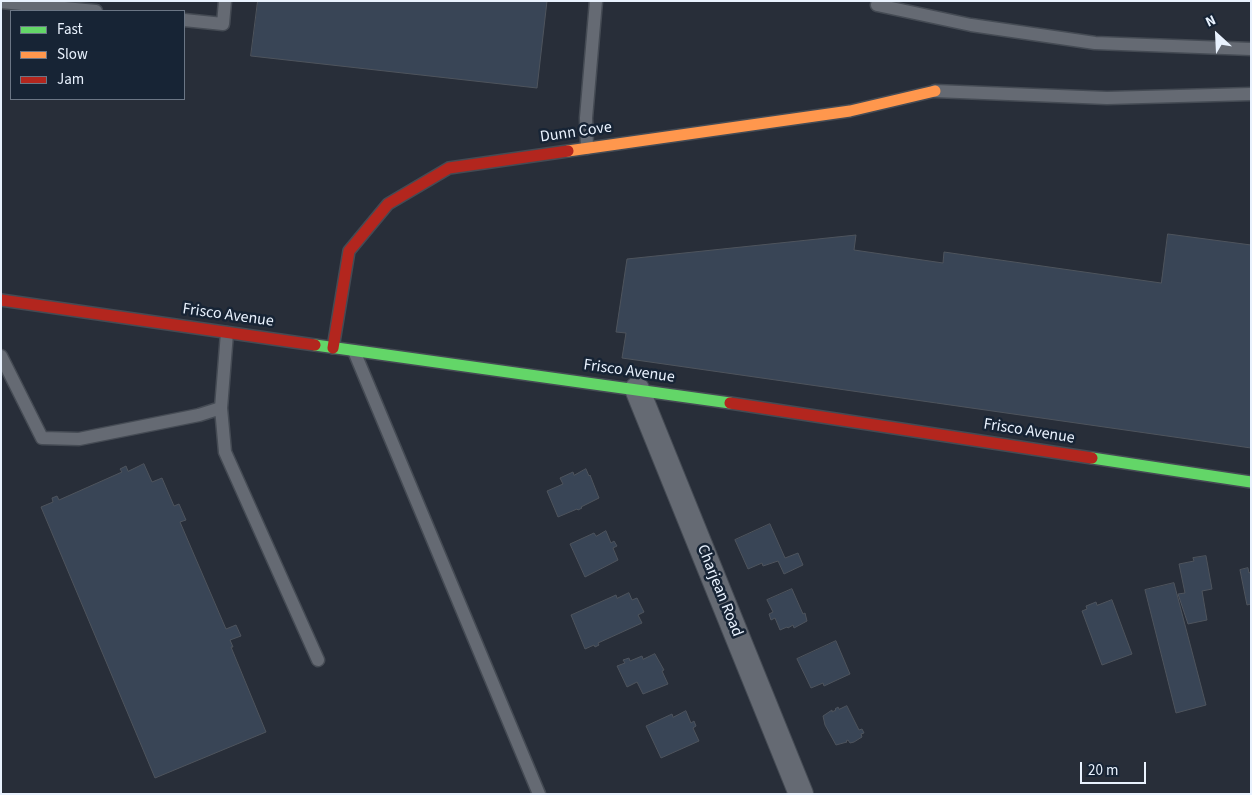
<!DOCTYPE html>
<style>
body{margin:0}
#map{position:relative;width:1252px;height:795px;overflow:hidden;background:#282e39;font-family:"Source Sans 3",sans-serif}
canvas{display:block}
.frame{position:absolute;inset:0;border:2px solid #e9f2fe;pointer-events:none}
.legend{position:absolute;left:10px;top:10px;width:175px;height:90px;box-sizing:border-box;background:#172435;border:1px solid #6b7685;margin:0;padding:6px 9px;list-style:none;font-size:15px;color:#e9f2fe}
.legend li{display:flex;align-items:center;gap:10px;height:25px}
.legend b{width:25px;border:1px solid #6b7685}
.north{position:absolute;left:1192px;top:10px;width:50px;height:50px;-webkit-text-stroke:4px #172435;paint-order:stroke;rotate:335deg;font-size:14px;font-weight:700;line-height:20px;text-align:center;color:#e9f2fe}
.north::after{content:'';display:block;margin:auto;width:18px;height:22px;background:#e9f2fe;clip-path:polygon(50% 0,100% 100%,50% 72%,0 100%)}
.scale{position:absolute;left:1080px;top:762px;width:66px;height:22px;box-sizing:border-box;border:2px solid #e9f2fe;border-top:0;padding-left:6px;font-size:15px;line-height:18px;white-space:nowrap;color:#e9f2fe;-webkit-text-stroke:4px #172435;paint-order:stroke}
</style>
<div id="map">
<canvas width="1252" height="795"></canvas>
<div class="frame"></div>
<ul class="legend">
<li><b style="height:6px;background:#63d668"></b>Fast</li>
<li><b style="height:6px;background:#ff974d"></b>Slow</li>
<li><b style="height:6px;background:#b3261e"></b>Jam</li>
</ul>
<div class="north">N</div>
<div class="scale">20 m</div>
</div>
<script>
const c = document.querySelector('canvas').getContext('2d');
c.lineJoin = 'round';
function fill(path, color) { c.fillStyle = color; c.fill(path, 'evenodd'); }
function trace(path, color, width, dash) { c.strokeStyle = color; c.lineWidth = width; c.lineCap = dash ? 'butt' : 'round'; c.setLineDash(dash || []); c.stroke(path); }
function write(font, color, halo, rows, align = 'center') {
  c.font = font + ' "Source Sans 3",sans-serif'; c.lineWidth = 5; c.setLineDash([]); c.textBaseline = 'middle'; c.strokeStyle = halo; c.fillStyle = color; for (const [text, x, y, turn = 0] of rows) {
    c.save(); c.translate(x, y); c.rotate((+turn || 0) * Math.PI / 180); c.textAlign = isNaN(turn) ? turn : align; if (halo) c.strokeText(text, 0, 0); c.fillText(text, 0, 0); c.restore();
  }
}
const building = new Path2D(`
 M258,1h289l-10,87 -286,-32z
 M1168,234l83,11v203l-629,-90 4,-25 -10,-1 11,-73 229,-24 -2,15 89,13 1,-11 217,31z
 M144,464l8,18 10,-4 12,28 5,-2 7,16 -6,2 46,107 10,-4 5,11 -11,4 3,7h-2l35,85 -111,46 -114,-271 12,-5 -1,-4 5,-2 2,4 63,-28 -2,-3 6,-3 2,5z
 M586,469l3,7 1,-1 9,23 -18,9 1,1 -4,2 -1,-1 -19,8 -11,-26 16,-7 -3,-6 13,-6 1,3z
 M770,524l15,34 13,-5 5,12 -19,9 -6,-13 -15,5 -1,-3 -14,6 -13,-29z
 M606,531l5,12 3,-2 3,5 -4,2 5,12 -33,17 -15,-33 24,-11 2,3z
 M1206,556l6,33 -10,2 5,29 -19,4 -10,-30 7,-1 -6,-29 15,-3 -1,-3z
 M1248,568l1,5 2,-1v32l-4,1 -7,-35z
 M1174,583l32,122 -30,8 -31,-123z
 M792,589l11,25 2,-1 2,8 -13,7 -1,-3 -5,3 -1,-1 -7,3 -5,-12 -4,2 -2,-6 4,-2 -6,-12z
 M629,593l3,7 5,-2 7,14 -6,3 4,8 -44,20 1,2 -4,2 -1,-2 -9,4 -14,-34 45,-20 1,3z
 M1112,600l20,54 -30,11 -20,-54 5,-2 -1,-3 10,-4 1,3z
 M836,641l14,33 -26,12 -1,-3 -12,5 -14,-29z
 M655,654l9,16 -2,1 6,13 -25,10 -6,-12 -10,5 -10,-21 8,-3 -2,-3 6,-2 1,3 12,-5 1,3z
 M847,706l12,24 3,-1 2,4 -3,1 1,3 -8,5 -4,1 -2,-3 -2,1 1,1 -11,3 -11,-20 -2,-9 9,-6v2l4,-2 -1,-1 3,-2 1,2z
 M686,711l5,12 3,-2 2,5 -3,2 6,13 -38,17 -15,-32 26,-12 1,3z`);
fill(building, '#394556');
trace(building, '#4e545d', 1);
const lane = new Path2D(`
 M878,1l-1,4 94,20 124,18 156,6
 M1,2l95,9
 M184,20l39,4 2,-23
 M935,91l172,7 144,-4
 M587,148l-1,-30 10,-117
 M354,351l185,443
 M1,356l41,82 37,1 120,-24 22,-7 6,-75
 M221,408l4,44 93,208`);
const street = new Path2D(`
 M637,389l164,405`);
const fast = new Path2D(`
 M315,345l415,58
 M1092,458l159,24`);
const slow = new Path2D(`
 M568,151l282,-40 85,-20`);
const jam = new Path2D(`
 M1,300l314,45
 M333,348l16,-97 39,-47 61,-36 119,-17
 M730,403l362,55`);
trace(lane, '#454b54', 15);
trace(street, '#454b54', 26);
trace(fast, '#454b54', 14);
trace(slow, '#454b54', 14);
trace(jam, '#454b54', 14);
trace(lane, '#656a73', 12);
trace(street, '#656a73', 24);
trace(fast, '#63d668', 11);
trace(slow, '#ff974d', 11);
trace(jam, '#b3261e', 11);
write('16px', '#e9f2fe', '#172435', [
 ["Dunn Cove",576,133,-8],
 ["Frisco Avenue",228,316,8],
 ["Frisco Avenue",629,372,8],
 ["Frisco Avenue",1029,432,9],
 ["Charjean Road",719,591,68]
]);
</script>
